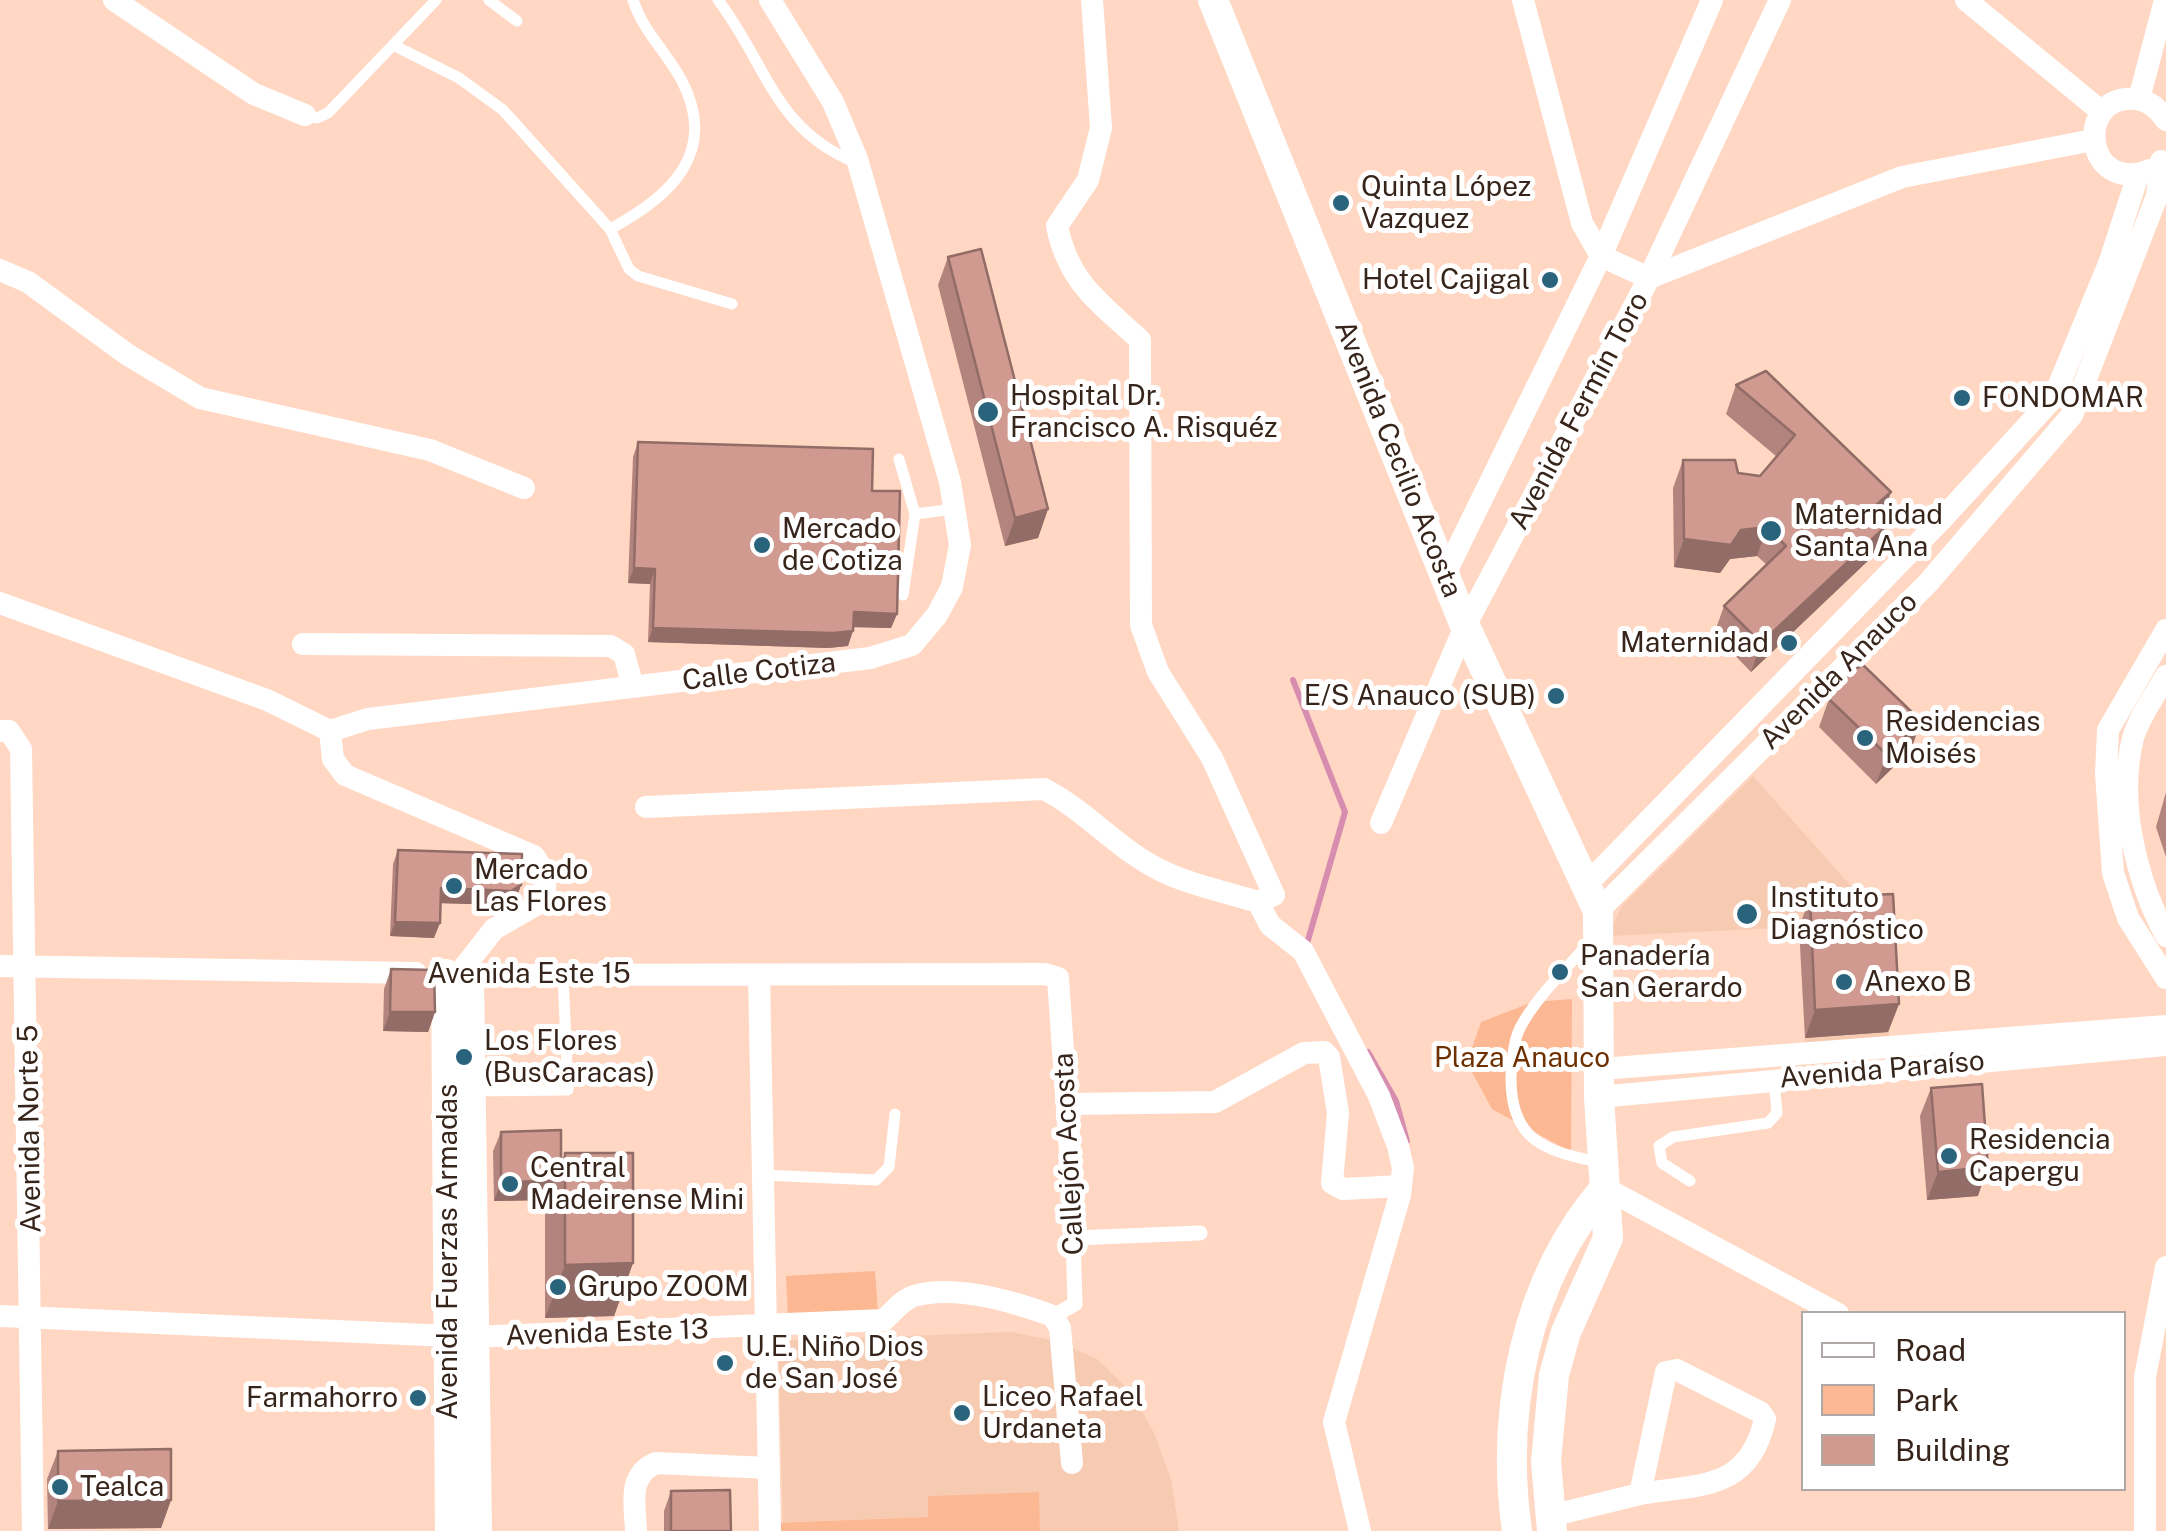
<!DOCTYPE html>
<meta charset="utf-8">
<style>
body{margin:0}
#map{position:relative;width:2166px;height:1531px;overflow:hidden;background:#ffd7c2;font-family:"Public Sans",sans-serif}
canvas{display:block}
.legend{position:absolute;left:1801px;top:1311px;width:325px;height:180px;box-sizing:border-box;background:#fff;border:2px solid #afa8a4;margin:0;padding:12px 18px;list-style:none;font-size:30px;color:#37251b}
.legend li{display:flex;align-items:center;gap:20px;height:50px}
.legend b{width:50px;border:2px solid #afa8a4}
</style>
<div id="map">
<canvas width="2166" height="1531"></canvas>
<ul class="legend">
<li><b style="height:12px;background:#fff"></b>Road</li>
<li><b style="height:28px;background:#fcb893"></b>Park</li>
<li><b style="height:28px;background:#d09a91"></b>Building</li>
</ul>
</div>
<script>
const c = document.querySelector('canvas').getContext('2d');
c.lineJoin = 'round';
function fill(path, color) { c.fillStyle = color; c.fill(path, 'evenodd'); }
function trace(path, color, width, dash) { c.strokeStyle = color; c.lineWidth = width; c.lineCap = dash ? 'butt' : 'round'; c.setLineDash(dash || []); c.stroke(path); }
function write(font, color, halo, rows, align = 'center') {
  c.font = font + ' "Public Sans",sans-serif'; c.lineWidth = 10; c.setLineDash([]); c.textBaseline = 'middle'; c.strokeStyle = halo; c.fillStyle = color; for (const [text, x, y, turn = 0] of rows) {
    c.save(); c.translate(x, y); c.rotate((+turn || 0) * Math.PI / 180); c.textAlign = isNaN(turn) ? turn : align; if (halo) c.strokeText(text, 0, 0); c.fillText(text, 0, 0); c.restore();
  }
}
fill(new Path2D(`
 M1753,776l130,146 6,116 -84,5 -6,-116 -191,9 14,-30z
 M1011,1332l44,9 42,18 35,34 22,40 17,46 8,52h-139l-2,-39 -109,4v21l-146,5 -5,-181z`), '#f7cab2');
fill(new Path2D(`
 M1572,999l-1,153 -79,-43 -25,-46 14,-41 52,-20z
 M875,1271l3,41 -90,5 -2,-41z
 M1039,1492l1,39h-270v-8l158,-6v-21z`), '#fcb893');
trace(new Path2D(`
 M1293,680l52,132 -39,135
 M1368,1052l28,49 11,40`), '#d68db0', 6);
trace(new Path2D(`
 M489,0l28,21
 M718,0c49,64 56,130 139,163
 M395,46l64,32 44,32 107,119 19,40 9,7 94,28
 M305,115l12,3 11,-5 108,-113
 M610,229c60,-32 109,-76 72,-148 -15,-29 -39,-49 -49,-81
 M899,459l16,55 -12,81
 M915,514l39,-5
 M1593,938c-23,28 -58,59 -74,92 -6,14 -7,32 -8,46 -1,64 33,75 88,86
 M473,1091l95,-1 -5,-115
 M763,1175l113,5 13,-13 6,-53
 M1690,1181l-28,-18 -3,-17 14,-9 95,-14 9,-10 -3,-33`), '#fff', 11);
trace(new Path2D(`
 M1073,1238l127,-5
 M1053,1316l22,-12 -4,-138`), '#fff', 15);
trace(new Path2D(`
 M114,0l140,94 51,21
 M1523,0l59,223 19,33 48,22 253,-101 191,-37
 M1966,0l136,112
 M2139,99l26,-99
 M2150,170c-66,26 -76,-76 -15,-71 14,1 23,9 31,21
 M0,270l28,12 100,73 72,43 230,52 94,38
 M1445,574l156,-318 111,-256
 M0,603l267,97 63,31
 M2166,630l-58,100 -2,44 7,99 15,45 38,60
 M303,644l308,2 13,8 9,33
 M2166,676c-11,19 -27,41 -33,62 -16,64 3,141 33,198
 M0,731h9l12,18 12,782
 M330,731l38,-12 502,-61 42,-13 25,-30 15,-28 8,-42 -10,-63 -93,-323 -24,-57 -63,-102
 M330,731l3,28 12,16 189,81c11,15 14,28 9,45l-49,28 -36,46
 M646,807l398,-18c43,22 73,60 116,81 30,15 66,22 98,32l16,-7 -62,-137 -54,-86 -17,-47 -1,-285c-40,-37 -72,-58 -83,-114l31,-46 13,-52 -9,-128
 M1381,823l84,-197 184,-348 131,-278
 M1587,884l355,-365 112,-122 56,-136 28,-86
 M1258,902l12,23 33,26 76,145 19,50 5,22 -3,27 -66,227 26,109
 M1598,911l330,-328 144,-168 85,-219 4,-35
 M0,966l416,7
 M453,975l592,-1 13,4 13,188
 M759,975l11,556
 M1600,1069l566,-43
 M1599,1097l567,-52
 M1069,1104l146,-2 89,-49 20,-1 5,5 9,56 -6,70 11,6 58,-3
 M1605,1188l233,126
 M0,1316l472,21 412,-17c9,-8 19,-21 30,-24 41,-12 101,6 139,20l7,12 12,135
 M1550,1516l90,-22 26,-122 11,-2 83,42 5,7c-16,72 -65,65 -125,75
 M636,1531c-1,-26 -9,-56 20,-68l113,5
 M2145,1531v-154l21,-110`), '#fff', 22);
trace(new Path2D(`
 M1213,0l252,626 133,285 1,186 9,141 -42,94 -12,43 -8,86 6,70
 M446,974l4,557
 M469,974l8,557
 M1517,1531c-17,-119 8,-251 88,-343`), '#fff', 30);
fill(new Path2D(`
 M948,257l100,252 -10,29 -33,8 -67,-261z
 M1736,385l155,107 -11,29 -2,2 -5,33 -122,116 -37,-38 10,-28 43,-41 -10,-9 -27,3 -10,14 -46,-6 -1,-79 10,-28 55,13 22,3 17,-19 -51,-43z
 M638,442l234,49 25,123 -6,14 -38,-1 -5,19 -20,2 -180,-6 2,-58 -22,-1 5,-126z
 M1829,699l82,51 -35,34 -57,-57z
 M2166,792v65l-10,-30z
 M398,850l123,35 -5,14 -11,6 -65,-2 -6,35 -44,-2 3,-72z
 M1810,898l89,106 -11,28 -83,6 -6,-111z
 M391,969l44,43 -7,20 -45,-1 1,-42z
 M1931,1088l47,108 -51,4 -7,-84z
 M501,1132l60,30 4,-9 68,110 -19,53 -69,2v-112l2,-6 -53,1 -1,-50z
 M58,1451l113,49 -10,28 -113,1 -1,-50z
 M671,1491l60,40h-67v-20z`), '#b3847d');
fill(new Path2D(`
 M1891,492l-11,29 -25,21 11,-28z
 M1048,509l-10,29 -33,8 10,-28z
 M1767,527l-10,29 -27,3 -10,14 -46,-6 10,-28z
 M1884,528l-11,28 -122,116 10,-29z
 M634,568l21,1 -5,15 -22,-1z
 M854,612l43,2 -6,14 -43,-1z
 M653,628l200,3 -5,15 -20,2 -180,-6z
 M1921,721l-10,29 -35,34 11,-29z
 M521,885l-5,14 -11,6 -70,-2 6,-15z
 M395,922l45,1 -6,15 -44,-2z
 M1899,1004l-11,28 -83,6 10,-28z
 M390,1012h45l-7,20 -45,-1z
 M1988,1167l-10,29 -51,4 11,-28z
 M554,1181l-7,19 -53,1 7,-19z
 M633,1263l-19,53 -69,2 20,-53z
 M171,1500l-10,28 -113,1 10,-28z`), '#926c66');
const building = new Path2D(`
 M981,249l67,260 -33,9 -67,-261z
 M1766,371l125,121 -25,22 18,14 -123,115 -37,-37 62,-60 -19,-19 -26,3 -10,15 -47,-6 -1,-79h52l3,13 22,3 35,-41 -59,-50z
 M638,442l235,7 -1,42h28l-3,123 -43,-2 -1,19 -20,2 -180,-5 2,-59 -21,-1z
 M1863,665l58,56 -34,34 -58,-56 24,-29z
 M398,850l124,4 -1,31 -10,6 -70,-3 -1,35 -45,-1z
 M1893,894l6,110 -84,6 -5,-112z
 M391,969l43,1 1,42h-45z
 M1982,1084l6,83 -50,5 -7,-84z
 M561,1130v32l-7,19 -53,1v-50z
 M565,1153h68v110l-68,2z
 M171,1449v51l-113,1v-50z
 M730,1490l1,41h-60v-40z`);
fill(building, '#d09a91');
trace(building, '#926c66', 2.5);
for (const [x, y, r, color] of [
 [1341,203,10,"#29637c"],
 [1550,280,10,"#29637c"],
 [1962,398,10,"#29637c"],
 [988,412,12,"#29637c"],
 [1771,531,12,"#29637c"],
 [762,545,10,"#29637c"],
 [1789,643,10,"#29637c"],
 [1556,696,10,"#29637c"],
 [1865,738,10,"#29637c"],
 [454,886,10,"#29637c"],
 [1747,914,12,"#29637c"],
 [1560,972,10,"#29637c"],
 [1844,982,10,"#29637c"],
 [464,1057,10,"#29637c"],
 [1949,1156,10,"#29637c"],
 [510,1184,10,"#29637c"],
 [558,1287,10,"#29637c"],
 [725,1363,10,"#29637c"],
 [418,1398,10,"#29637c"],
 [962,1413,10,"#29637c"],
 [60,1487,10,"#29637c"]
]) { const dot = new Path2D(); dot.arc(x, y, r, 0, 2 * Math.PI); c.fillStyle = color; c.fill(dot); trace(dot, '#fff', 4); }
write('28px', '#37251b', '#fff', [
 ["Quinta López",1361,187],
 ["Vazquez",1361,219],
 ["Hotel Cajigal",1530,280,"right"],
 ["Hospital Dr.",1010,396],
 ["Francisco A. Risquéz",1010,428],
 ["FONDOMAR",1982,398],
 ["Maternidad",1794,515],
 ["Santa Ana",1794,547],
 ["Mercado",782,529],
 ["de Cotiza",782,561],
 ["Maternidad",1769,643,"right"],
 ["E/S Anauco (SUB)",1536,696,"right"],
 ["Residencias",1885,722],
 ["Moisés",1885,754],
 ["Mercado",474,870],
 ["Las Flores",474,902],
 ["Instituto",1770,898],
 ["Diagnóstico",1770,930],
 ["Panadería",1580,956],
 ["San Gerardo",1580,988],
 ["Anexo B",1864,982],
 ["Los Flores",484,1041],
 ["(BusCaracas)",484,1073],
 ["Residencia",1969,1140],
 ["Capergu",1969,1172],
 ["Central",530,1168],
 ["Madeirense Mini",530,1200],
 ["Grupo ZOOM",578,1287],
 ["U.E. Niño Dios",745,1347],
 ["de San José",745,1379],
 ["Liceo Rafael",982,1397],
 ["Urdaneta",982,1429],
 ["Farmahorro",398,1398,"right"],
 ["Tealca",80,1487]
], 'left');
write('28px', '#37251b', '#fff', [
 ["Avenida Fermín Toro",1579,411,-62],
 ["Avenida Cecilio Acosta",1398,459,68],
 ["Avenida Anauco",1839,671,-45],
 ["Calle Cotiza",759,672,-7],
 ["Avenida Este 15",529,974],
 ["Avenida Paraíso",1882,1070,-5],
 ["Avenida Norte 5",30,1129,-91],
 ["Callejón Acosta",1069,1154,-93],
 ["Avenida Fuerzas Armadas",448,1252,-90],
 ["Avenida Este 13",607,1333,-2]
]);
write('28px', '#6f3001', '#fff', [
 ["Plaza Anauco",1522,1058]
]);
</script>
